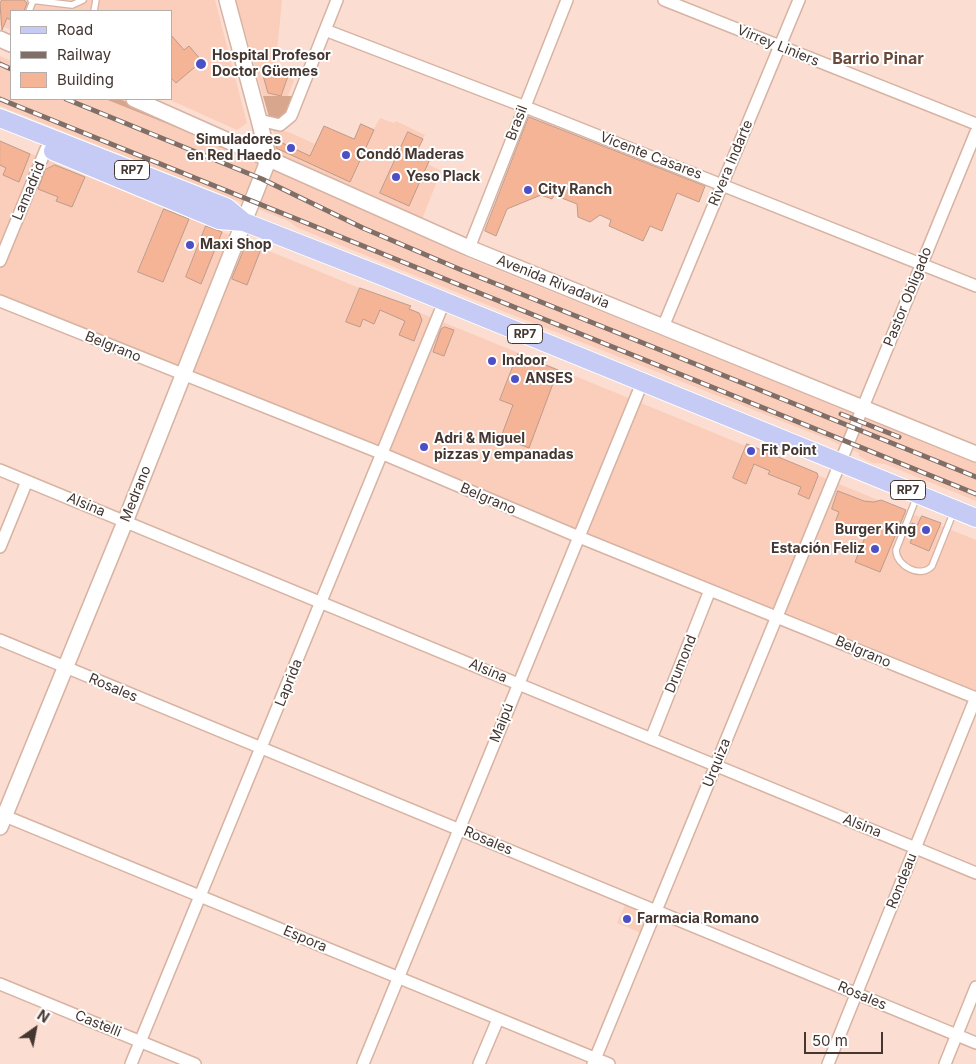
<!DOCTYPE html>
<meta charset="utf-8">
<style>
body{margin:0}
#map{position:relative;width:976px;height:1064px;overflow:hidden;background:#fbded1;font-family:Inter,sans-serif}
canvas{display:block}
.legend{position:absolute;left:10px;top:10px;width:162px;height:90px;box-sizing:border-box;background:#fff;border:1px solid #b4afac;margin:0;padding:6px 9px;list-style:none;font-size:15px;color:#443630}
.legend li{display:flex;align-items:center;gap:10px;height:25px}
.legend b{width:25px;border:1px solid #b4afac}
.north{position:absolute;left:10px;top:1004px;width:50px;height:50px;-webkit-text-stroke:4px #fff;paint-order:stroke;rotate:33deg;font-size:14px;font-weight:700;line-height:20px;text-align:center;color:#443630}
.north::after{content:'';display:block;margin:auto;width:18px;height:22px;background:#443630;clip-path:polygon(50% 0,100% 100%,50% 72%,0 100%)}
.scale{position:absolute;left:804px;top:1032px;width:79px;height:22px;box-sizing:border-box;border:2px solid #443630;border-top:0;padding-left:6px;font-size:15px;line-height:18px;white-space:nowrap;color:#443630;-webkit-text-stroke:4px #fff;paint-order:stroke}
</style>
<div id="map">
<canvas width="976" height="1064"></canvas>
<ul class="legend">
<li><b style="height:6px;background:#c5cbf5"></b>Road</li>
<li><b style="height:6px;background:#816e66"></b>Railway</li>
<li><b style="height:14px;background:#f5b496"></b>Building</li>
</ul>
<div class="north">N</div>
<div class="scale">50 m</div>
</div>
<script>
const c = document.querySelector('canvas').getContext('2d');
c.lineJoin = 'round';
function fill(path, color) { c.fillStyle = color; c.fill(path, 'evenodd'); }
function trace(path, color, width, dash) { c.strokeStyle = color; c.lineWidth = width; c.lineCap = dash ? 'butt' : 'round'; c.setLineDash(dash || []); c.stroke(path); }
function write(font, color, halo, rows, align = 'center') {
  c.font = font + ' Inter,sans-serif'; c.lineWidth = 4; c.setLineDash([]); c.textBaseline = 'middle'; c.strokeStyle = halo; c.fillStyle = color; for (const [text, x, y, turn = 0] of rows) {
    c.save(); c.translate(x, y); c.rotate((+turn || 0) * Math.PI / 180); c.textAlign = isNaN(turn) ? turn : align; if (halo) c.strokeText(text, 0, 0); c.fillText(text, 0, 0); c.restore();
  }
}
fill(new Path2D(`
 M0,0h215l32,123 -10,7 -69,-31h3v-88h-160v19l-11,-5z
 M236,0h46l-7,71 19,9 -6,16h-25z
 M0,56l11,5v38h94l123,49 240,110 508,205v38l-91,-37 -13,-1 -13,-7v-3l-32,-14 -322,-127 -207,-84 -10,-7 -288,-115z
 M380,118l14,5 2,-2 29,14 -9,18 14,6 -2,5 13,7 -20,51 -137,-63 -12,-31 19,5 24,11 9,-18 30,13 7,-15 13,5z
 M0,141l976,399v153l-976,-396z
 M625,905l19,9 1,7 -4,12 -24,-10z`), '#faceba');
fill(new Path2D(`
 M263,96h29l-8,20 -6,4 -9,-3z
 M105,99h15l101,44 7,5z`), '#d8a58d');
const building = new Path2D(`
 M2,0h22l3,3 -3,8h-13v9l-4,-2 -5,12 -2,-26z
 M171,35l13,15 5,-4 13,15 -26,22 -5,-5z
 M275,71l13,5 -7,20 -13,-3 -6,-21z
 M529,117l176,69 -6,16 -22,-9 -15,38 -12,-5 -7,15 -34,-15 2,-6 -11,-5 -10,7 -12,-5 -1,-13 -23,-9 -2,4 -11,-4 -34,14 -11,27 -11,-5z
 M361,124l13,6 -24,52 -74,-34v-8l34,16 14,-30 30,13z
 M408,132l15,7 -7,14 14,6 -21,47 -29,-13z
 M0,141l30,13 -11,28 -16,-7 3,-7 -6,-3z
 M55,165l30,12 -13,30 -16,-6 2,-4 -20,-8 7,-19z
 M164,209l25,10 -26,63 -25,-10z
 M206,226l16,6 -21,52 -15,-7z
 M247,243l14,6 -14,36 -15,-6z
 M360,288l51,18 -2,3 10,4 3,7 -8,21 -15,-6 6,-14 -25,-11 -6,14 -11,-5 -3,8 -14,-5z
 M445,327l9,3 -10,26 -11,-4 8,-23z
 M518,354l40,16 -29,78 -28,-11 12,-32 -13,-5z
 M747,444l70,29 1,3 -9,23 -11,-5 3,-7 -33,-13 2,-3 -16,-7 -8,20 -13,-6z
 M838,491l26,10 10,1 7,-2 25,10 -26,62 -25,-10 11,-27 -32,-10 5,-13 -7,-3z
 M922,516l19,7 -12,28 -19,-8 3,-7 -6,-2 5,-11 5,2z`);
fill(building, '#f5b496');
trace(building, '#bd9b8c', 1);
const lane = new Path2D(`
 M31,0l41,5 11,-5
 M29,11l4,-10
 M94,11l2,-11
 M917,496l-21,54c0,16 25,29 36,16l22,-55`);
const street = new Path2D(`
 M664,0l312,124
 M325,30l198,76 453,180
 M259,120l21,5 11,-9 46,-116
 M469,248l98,-248
 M0,261l46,-112
 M0,301l383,153 196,83 397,161
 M663,327l136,-327
 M0,470l976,403
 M0,547l27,-66
 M0,640l976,403
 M651,739l59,-149
 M0,814l609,250
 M0,984l195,80
 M131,1064l313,-762
 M363,1064l279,-681
 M479,1064l19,-45
 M593,1064l383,-932
 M828,1064l148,-367
 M945,1064l31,-77`);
const secondary = new Path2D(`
 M0,39l11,5
 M134,99l335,149 507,206
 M0,827l125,-305 141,-356 1,-14 -8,-32 -32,-120`);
const primary = new Path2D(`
 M0,118l226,89 18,15 138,54 594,242
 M53,151l166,69 25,2`);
trace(lane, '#d7b3a3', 8);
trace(street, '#d7b3a3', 14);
trace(secondary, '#d7b3a3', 18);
trace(primary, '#fff', 20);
trace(lane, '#fff', 5.5);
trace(street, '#fff', 11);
trace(secondary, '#fff', 15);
trace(primary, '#c5cbf5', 18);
const rail = new Path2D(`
 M0,64l11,5
 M0,99l976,395
 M66,99l196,80 101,49 96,41 517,208
 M841,414l58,23`);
trace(rail, '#816e66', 5);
trace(rail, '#fff', 3, [9]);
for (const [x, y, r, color] of [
 [201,64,6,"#4c4fc5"],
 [291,148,5,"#4c4fc5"],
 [346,155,5,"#4c4fc5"],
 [396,177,5,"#4c4fc5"],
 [528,190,5,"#4c4fc5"],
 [190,245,5,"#4c4fc5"],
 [492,361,5,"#4c4fc5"],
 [515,379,5,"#4c4fc5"],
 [424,447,5,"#4c4fc5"],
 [751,451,5,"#4c4fc5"],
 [926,530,5,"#4c4fc5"],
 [875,549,5,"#4c4fc5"],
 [627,919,5,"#4c4fc5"]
]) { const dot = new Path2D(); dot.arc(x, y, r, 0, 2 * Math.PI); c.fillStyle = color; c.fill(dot); trace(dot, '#fff', 2); }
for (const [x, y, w] of [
 [132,170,35],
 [525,334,35],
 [908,490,35]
]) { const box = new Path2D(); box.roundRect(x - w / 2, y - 9.5, w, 19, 4); c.fillStyle = '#fff'; c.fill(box); trace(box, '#443630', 1); }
write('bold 12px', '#443630', null, [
 ["RP7",132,170],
 ["RP7",525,334],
 ["RP7",908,490]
]);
write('14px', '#443630', '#fff', [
 ["Virrey Liniers",778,46,22],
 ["Brasil",517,123,-69],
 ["Vicente Casares",651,156,21],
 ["Rivera Indarte",731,163,-67],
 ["Lamadrid",29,191,-67],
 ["Avenida Rivadavia",553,282,22],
 ["Pastor Obligado",908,297,-68],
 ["Belgrano",113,347,22],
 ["Medrano",136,494,-68],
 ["Belgrano",488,499,23],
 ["Alsina",86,505,23],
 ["Belgrano",863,652,23],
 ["Drumond",681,664,-68],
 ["Alsina",488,671,23],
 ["Laprida",289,683,-68],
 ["Rosales",113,688,23],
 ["Maipú",502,723,-68],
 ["Urquiza",717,763,-68],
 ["Alsina",862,826,22],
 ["Rosales",488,841,23],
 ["Rondeau",902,881,-68],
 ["Espora",305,939,23],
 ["Rosales",862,996,23],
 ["Castelli",98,1024,22]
]);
write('bold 14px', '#443630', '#fff', [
 ["Hospital Profesor",212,56],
 ["Doctor Güemes",212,72],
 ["Simuladores",281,140,"right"],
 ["en Red Haedo",281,156,"right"],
 ["Condó Maderas",356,155],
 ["Yeso Plack",406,177],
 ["City Ranch",538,190],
 ["Maxi Shop",200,245],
 ["Indoor",502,361],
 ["ANSES",525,379],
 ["Adri & Miguel",434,439],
 ["pizzas y empanadas",434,455],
 ["Fit Point",761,451],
 ["Burger King",916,530,"right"],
 ["Estación Feliz",865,549,"right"],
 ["Farmacia Romano",637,919]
], 'left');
write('bold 16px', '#684a3d', '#fff', [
 ["Barrio Pinar",878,59]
]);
</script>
